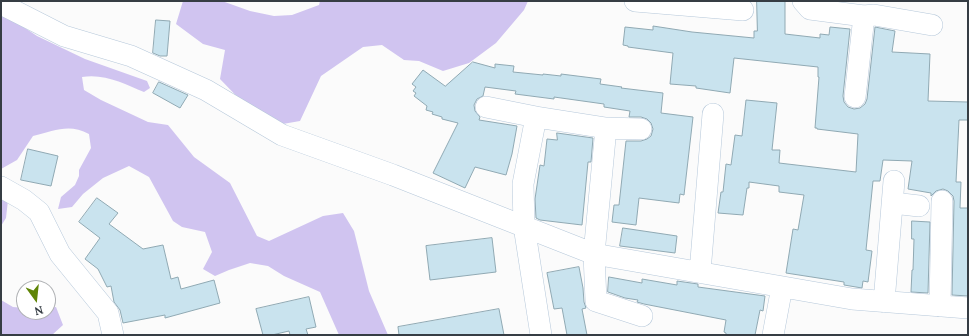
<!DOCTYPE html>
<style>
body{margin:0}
#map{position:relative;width:969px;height:336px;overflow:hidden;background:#fbfbfb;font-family:Lora,serif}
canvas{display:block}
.frame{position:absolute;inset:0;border:2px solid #363d44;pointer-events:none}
.north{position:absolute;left:16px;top:280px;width:40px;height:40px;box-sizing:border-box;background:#fff;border:1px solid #afb1b4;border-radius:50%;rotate:165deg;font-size:11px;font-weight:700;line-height:16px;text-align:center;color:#363d44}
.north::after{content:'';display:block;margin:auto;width:14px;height:18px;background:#5f8506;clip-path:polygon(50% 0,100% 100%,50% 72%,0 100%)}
</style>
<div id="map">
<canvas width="969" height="336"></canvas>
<div class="frame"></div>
<div class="north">N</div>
</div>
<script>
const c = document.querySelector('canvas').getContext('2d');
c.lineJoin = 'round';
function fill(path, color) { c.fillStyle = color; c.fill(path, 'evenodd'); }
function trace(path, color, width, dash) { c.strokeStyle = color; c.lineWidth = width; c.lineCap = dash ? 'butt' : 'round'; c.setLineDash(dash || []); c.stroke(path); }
fill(new Path2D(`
 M183,1h39l28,10 24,5 18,-1 27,-10 1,-4h208l-4,9 -28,33 -27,20 -26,8 -24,-10 -15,-1 -22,-15 -19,2 -42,29 -21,45 -23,4 -29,-17 -28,-29 5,-29 -22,-6 -27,-20z
 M1,12l36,24 48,23 62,22 3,7 -6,4c-19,-8 -40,-19 -62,-15l2,13 17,10 47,22 20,3 26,32 36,26 27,53 12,5 54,-25 20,-3 11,18 15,60 19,44h-49l-19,-43 -36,-16 -16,-10 -18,-3 -21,7 -14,6 -12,-7 9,-17 -7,-20 -23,-5 -9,-6 -24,-44 -20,-11 -26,12 -20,16 -11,13 -14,2 3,-12 14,-12 4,-9v-6l12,-22 -2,-14c-20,-11 -35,-3 -56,2l-16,24 -16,9z
 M1,200h7l-2,18 -5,8z
 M1,300l12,7 11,1v4h24v-4l8,-1 7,18 -11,10h-51z`), '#d0c4f0');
const building = new Path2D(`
 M757,1h28v33l35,4v-4l9,1 1,-8 20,2 -7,67 1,6 4,5 6,2 6,-1 5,-4 2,-5 8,-72 20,4 -3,21 38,2 -2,47 40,1v18h-9l-3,62h5l-1,26h8v88l-16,-1 2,-94 -1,-5 -5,-5 -5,-2 -7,2 -5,5v-3l-23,-4 4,-28 -29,-1 -3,21h-7l-7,69 6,1 -4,31 -5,-1 -1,7 -18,-3v-3l-58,-9 7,-44 5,1 6,-35 -25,-3v-6l-30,-4v6h-2l-4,27 -25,-2 3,-21h2l3,-28 5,1 4,-30 7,1 4,-36 31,3 -5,47h8l-1,13 77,9 2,-38 -41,-5v-1h-2l4,-51h-1v-10l-84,-9 -4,35 -34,-5v-2l-26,-2 3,-31 -45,-6v-1l-5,-1 2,-18 28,3v-4l39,6 62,6v-7h3z
 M156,20l14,1 -3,35h-7l-7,-3z
 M473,62l22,6v-4l19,2 -1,6 30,3v-1l18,2v-2l40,5 -1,5 22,3 -1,1 42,5 -2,20 32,4 -9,78 -4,-1 -1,9 -40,-5 -3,27 -24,-3 2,-17h5l7,-64h15l6,-2 4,-3 2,-7 -2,-6 -4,-4 -6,-2h-12l1,-6 -26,-4v-3l-50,-7v2l-39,-5 1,-3 -31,-4 -2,9 -6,3 -3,6 1,6 5,6 -1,3 38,6 -5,28 -6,21 -31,-8 -10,21 -32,-15 25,-50 -16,-4v-2l-10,-3 1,-2 -7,-2 1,-4 -13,-10 2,-3 -3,-2 3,-4 -4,-3 11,-14 22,16z
 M159,82l29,13 -8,13 -27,-15z
 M557,133l36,5 -2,24h-3l-6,63 -42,-5 -4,-2 -1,-19 5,-34 4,1 3,-27 10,1z
 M28,149l30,7 -7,30 -30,-6z
 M97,198l21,15 -9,11 34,25 20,-4 8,34 7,-2 3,12 33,-9 6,23 -55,15v-3l-42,8 -3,-13 -6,-8 -3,-16 -4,1 -9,-18 -13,-10 15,-21 -21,-16z
 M912,221l18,1 -2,71 -17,-1 1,-22h1l1,-31h-2z
 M623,228l54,8 -2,17 -55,-7z
 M492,238l4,34 -66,8 -4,-34z
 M579,267l4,21 1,14 2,6 -4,1 5,26h-20l-5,-27 -8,1 -7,-36z
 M609,277l33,6v-4l35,6v-4l21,3v3l67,9 -2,15 -3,-1 -5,25h-29v-2l-2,-1 2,-12 -82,-16 -7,-2 1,-2 -13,-2 -17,-6z
 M309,297l7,30 -10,2 2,6h-18l-1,-4 -17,4h-9l-7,-26z
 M499,309l5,26h-105l-1,-8z`);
fill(building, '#c9e3ee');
trace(building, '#90a9b3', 1);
const minor = new Path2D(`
 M635,1l108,9
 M803,1l7,8 54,7 -9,81
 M1,4l63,32 67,20 75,34 76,45 111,40 201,79 258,45 116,9
 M864,16l10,-1 58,10
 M486,107l50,10
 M606,128l35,1
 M1,187l23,13 15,12 21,42 48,59 5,22
 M893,203l26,3
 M700,272l13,-158
 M884,302l10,-121
 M940,306l2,-105
 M541,335l-17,-109 -1,-42 13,-67 70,11 -12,126 2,47 46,15
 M773,335l9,-48`);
trace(minor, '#b6c8da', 22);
trace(minor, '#fff', 21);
</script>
